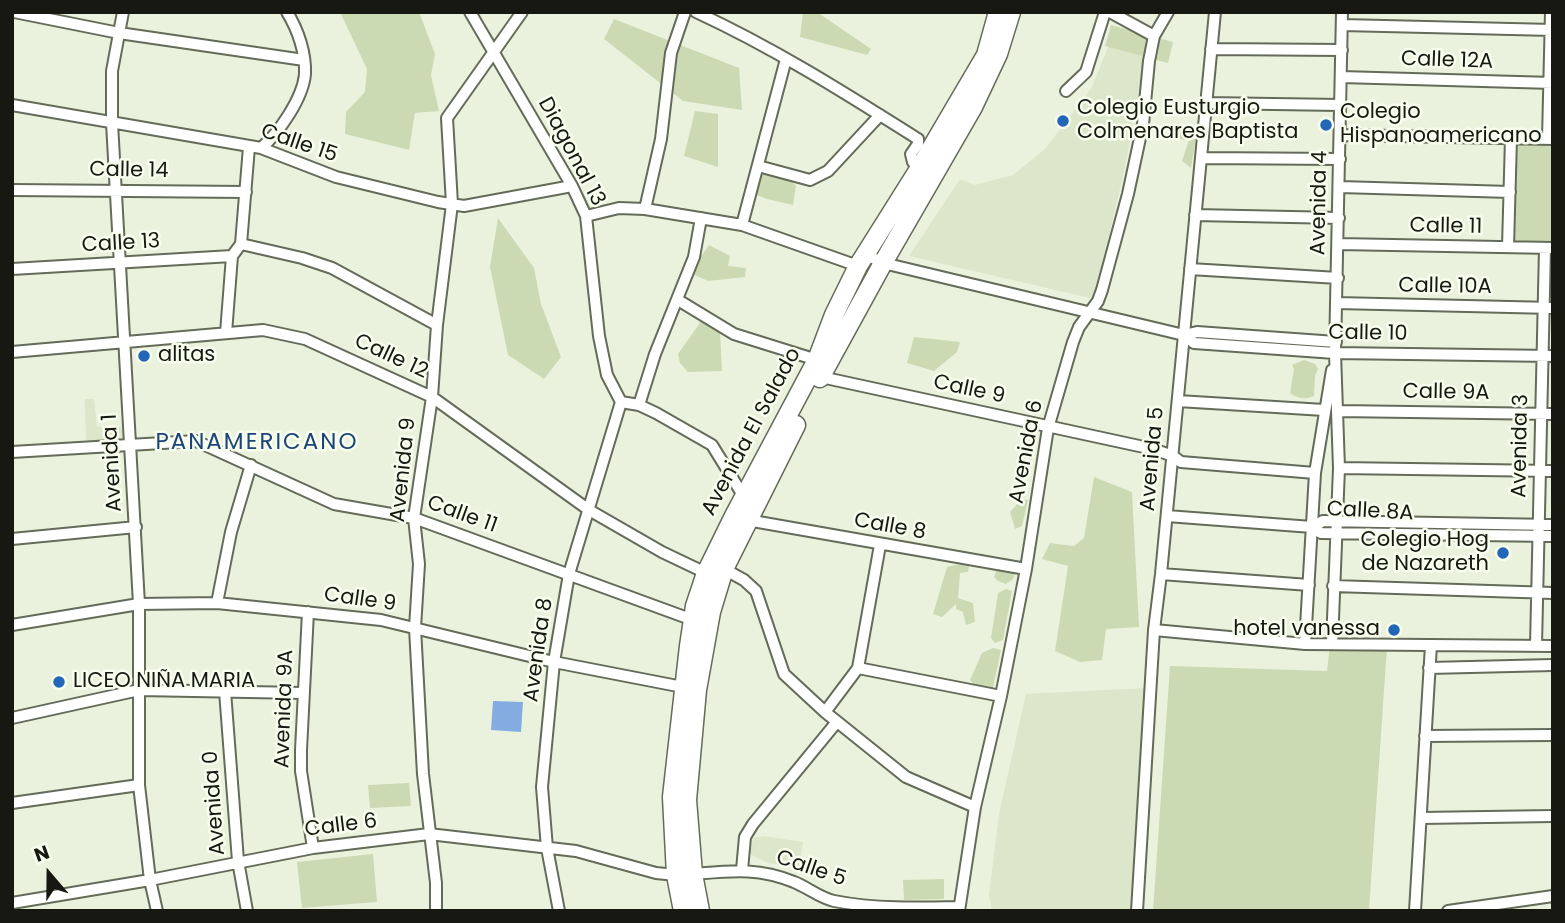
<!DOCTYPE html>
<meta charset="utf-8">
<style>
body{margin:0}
#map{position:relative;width:1565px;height:923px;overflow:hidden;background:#eaf2dd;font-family:Poppins,sans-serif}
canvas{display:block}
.frame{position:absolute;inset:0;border:14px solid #161811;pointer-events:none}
.north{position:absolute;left:14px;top:839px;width:70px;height:70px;-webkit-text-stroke:5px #f8feee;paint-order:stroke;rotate:340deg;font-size:19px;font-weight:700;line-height:28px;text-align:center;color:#161811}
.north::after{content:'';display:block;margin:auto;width:24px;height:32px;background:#161811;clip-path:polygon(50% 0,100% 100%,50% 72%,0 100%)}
</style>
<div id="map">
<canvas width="1565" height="923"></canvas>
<div class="frame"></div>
<div class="north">N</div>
</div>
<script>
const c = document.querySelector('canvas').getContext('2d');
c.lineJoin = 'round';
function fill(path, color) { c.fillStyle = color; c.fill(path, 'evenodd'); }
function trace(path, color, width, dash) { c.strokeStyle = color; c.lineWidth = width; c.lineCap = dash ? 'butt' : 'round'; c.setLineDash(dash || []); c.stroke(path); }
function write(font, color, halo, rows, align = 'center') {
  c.font = font + ' Poppins,sans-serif'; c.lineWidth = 5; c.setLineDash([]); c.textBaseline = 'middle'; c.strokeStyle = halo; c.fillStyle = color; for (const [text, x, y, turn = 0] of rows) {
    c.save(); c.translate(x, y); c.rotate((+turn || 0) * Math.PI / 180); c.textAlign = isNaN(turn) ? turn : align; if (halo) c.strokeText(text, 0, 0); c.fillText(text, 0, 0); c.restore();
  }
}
fill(new Path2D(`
 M1116,28l34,10 -26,134 -30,127 -185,-43 51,-77 15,6 38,-10 32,-26 47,-62z
 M85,399h9l3,28 24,-1 2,13 -37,3z
 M1146,688l-11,223h-143l-3,-16 10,-81 27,-120z
 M763,836l40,6 -4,26 -31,-5 -18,-9 3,-16z`), '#dce6ca');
fill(new Path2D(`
 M340,12h79l16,42 -4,21 8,36 -24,2 -6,37 -64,-16 1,-22 19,-20 2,-23z
 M803,12h14l54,37 -4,6 -67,-18z
 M614,19l125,49 3,42 -59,-9 -79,-62z
 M1111,25l62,17 -5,21 -63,-17z
 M695,111l23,3v53l-34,-11z
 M1179,123l9,6 -3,11 -12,-3 -3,-12z
 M1196,138l-5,30 -9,-7 7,-21z
 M1553,144v97h-38l-8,-96z
 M762,169l23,6 11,11 -3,19 -26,-6 -13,-5z
 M498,218l36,50 7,36 20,53 -17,22 -36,-24 -18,-88z
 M709,245l21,11 -2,10 18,2 -1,9 -37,4 -18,-8z
 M702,320l18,11 2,40 -34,1 -8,-9 -2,-9z
 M914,337l46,5 -3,10 -23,19 -27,-8z
 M1304,360l11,4 3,5 -3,7 -1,20c-9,4 -16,3 -24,-3l4,-24 -2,-4z
 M1094,477l38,15 7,135 -33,2 -4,31 -22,2 -25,-11 13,-85 -26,-7 8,-16 24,3 10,-8z
 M1022,499l6,1 -6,26 -7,3 -5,-17z
 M960,564l9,2 -1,6 -8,1 -2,25 15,5 2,19 -9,3 -3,-13 -7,-3v-5l-14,13 -9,-3 14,-47z
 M1007,568l8,5 -2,6 -7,5 -8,-3 -4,-4 3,-8z
 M1006,589l6,2 -9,49 -8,3 -4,-5 7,-45z
 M1330,645l57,2 -18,264h-216l17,-245 157,5z
 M993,648l8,2 -9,42 -14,-3 -8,-9 12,-27z
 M409,783l2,23 -41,2 -2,-23z
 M373,854l4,48 -75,6 -5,-46z
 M944,879v20l-40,1 -1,-20z`), '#ccdab3');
fill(new Path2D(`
 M493,701l30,1 -2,30 -30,-2z`), '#84ace1');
const minor = new Path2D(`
 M14,12l105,21 185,27
 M123,12l-11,59v52l27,481v181l11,95 7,31
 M470,12l102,174 14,30 13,120 8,39 14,27
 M696,12c78,36 149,81 222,127v5l-7,10 2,8 6,7
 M1110,12l44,24
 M1342,25l211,5
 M1211,49l131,1
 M1341,77l212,6
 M1066,91l20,-19 19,-60
 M1206,103l135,2
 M12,105l249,43 75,29 102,25 26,4 108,-20
 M1340,135l213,4
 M1548,139l3,-127
 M261,148c18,-15 42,-50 44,-74 1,-21 -7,-44 -18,-62
 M1201,158l139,1
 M758,166l52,14 18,-9 52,-56
 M1340,187l170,5
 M12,190l234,2
 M645,209l16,-70 10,-86 14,-41
 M1195,215l144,3
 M586,216l33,-8 26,1 97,16 116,41
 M742,225l44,-166
 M241,244l61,14 30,10 105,57
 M1339,244l214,4
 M1508,247l3,-109
 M865,254l18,9 301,72 10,8 141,10 218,3
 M12,269l220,-13
 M1190,269l148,9
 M678,300l56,34 83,26
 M1337,303l216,5
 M226,333l6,-77 9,-12 8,-97
 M1184,335l13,-3 139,10
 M12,352l251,-22 42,9 127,58 157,113 73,42 44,21
 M821,377l332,72 20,7 8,6 134,11
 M1178,401l146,9
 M621,402l18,3 17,8 56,32 32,52
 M639,405l16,-51 39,-97 7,-39
 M1338,411l215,3
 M12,452l184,-11 138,63 80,14 279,102
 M1339,468l214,3
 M1167,516l145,11 9,6 232,3
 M747,520l279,49
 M1312,527l11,-6 230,4
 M12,539l124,-12
 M724,569l20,11 12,11 28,83 41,38 81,65 69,30
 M1161,574l148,11
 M1333,586l220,7
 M217,603l14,-71 20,-67
 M308,612l-7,138v21l12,77
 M12,625l127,-21 78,-1 164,17 173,42 134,26
 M1154,630l151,14 248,2
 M1305,644l10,-171 17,-103
 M1332,644l7,-176 -4,-115 7,-341
 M1536,646l9,-398
 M858,668l143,28
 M1429,668l124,-3
 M225,691l13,170 9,50
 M825,712l33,-44 22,-123
 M12,718l127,-28 164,3
 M1425,736l128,-1
 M12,803l127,-18
 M1421,818l132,-2
 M742,870l3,-33 8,-13 83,-101
 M693,874c37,-3 65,-7 101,8 13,5 26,16 40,19 41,8 82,7 125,6
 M12,903l138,-23 163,-32 116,-14 147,17 80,22 20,2
 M436,911v-28l-13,-109 -8,-146 4,-64 -5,-46 18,-121 5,-72 15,-121 -5,-86 75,-106
 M559,911l-12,-63 -5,-61 12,-125 15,-88 52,-172
 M959,911l16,-104 26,-111 25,-127 22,-141 25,-86 6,-15 19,-26 4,-11 26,-96 15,-70 6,-63 5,-25 14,-24
 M1137,911l17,-281 7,-56 54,-562
 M1415,911l16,-266
 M1448,911l105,-15`);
const primary = new Path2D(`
 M820,378l63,-115 90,-156 25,-53 13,-42
 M683,911l-7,-36 -4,-78 17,-151 6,-40 11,-33 28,-57 83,-156 17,-45 24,-49 61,-97 67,-114 12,-43
 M700,911l-7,-37 -6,-74 10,-110 14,-78 13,-43 72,-144`);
trace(minor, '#646b59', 14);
trace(primary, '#646b59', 21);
trace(minor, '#fff', 10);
trace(primary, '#fff', 18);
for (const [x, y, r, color] of [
 [1063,121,7,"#2266b7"],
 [1326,125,7,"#2266b7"],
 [144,356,7,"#2266b7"],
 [1503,553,7,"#2266b7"],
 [1394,630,7,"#2266b7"],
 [59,682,7,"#2266b7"]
]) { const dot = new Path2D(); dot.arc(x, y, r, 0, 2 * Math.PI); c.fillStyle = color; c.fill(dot); trace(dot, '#f8feee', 2.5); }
write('21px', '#161811', '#f8feee', [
 ["Calle 12A",1447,61,2],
 ["Calle 15",299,144,19],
 ["Diagonal 13",571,152,62],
 ["Calle 14",129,171,1],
 ["Avenida 4",1320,203,-89],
 ["Calle 11",1446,227,1],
 ["Calle 13",121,244,-3],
 ["Calle 10A",1445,287,1],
 ["Calle 10",1368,334,1],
 ["Calle 12",391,357,25],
 ["Calle 9",969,390,12],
 ["Calle 9A",1446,393,1],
 ["Avenida El Salado",752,432,-62],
 ["Avenida 3",1521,446,-89],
 ["Avenida 6",1027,452,-79],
 ["Avenida 5",1153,459,-85],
 ["Avenida 1",113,463,-93],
 ["Avenida 9",404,470,-84],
 ["Calle 8A",1370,512,3],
 ["Calle 11",462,515,20],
 ["Calle 8",890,527,10],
 ["Calle 9",360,600,8],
 ["Avenida 8",539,650,-82],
 ["Avenida 9A",285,709,-88],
 ["Avenida 0",215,803,-94],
 ["Calle 6",341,826,-7],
 ["Calle 5",811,869,19]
]);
write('21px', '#161811', '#f8feee', [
 ["Colegio Eusturgio",1077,109],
 ["Colmenares Baptista",1077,133],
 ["Colegio",1340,113],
 ["Hispanoamericano",1340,137],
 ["alitas",158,356],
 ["Colegio Hog",1489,541,"right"],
 ["de Nazareth",1489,565,"right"],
 ["hotel vanessa",1380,630,"right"],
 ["LICEO NIÑA MARIA",73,682]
], 'left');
c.letterSpacing = '2px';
write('23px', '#1b4579', '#f8feee', [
 ["PANAMERICANO",257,443]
]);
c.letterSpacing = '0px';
</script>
